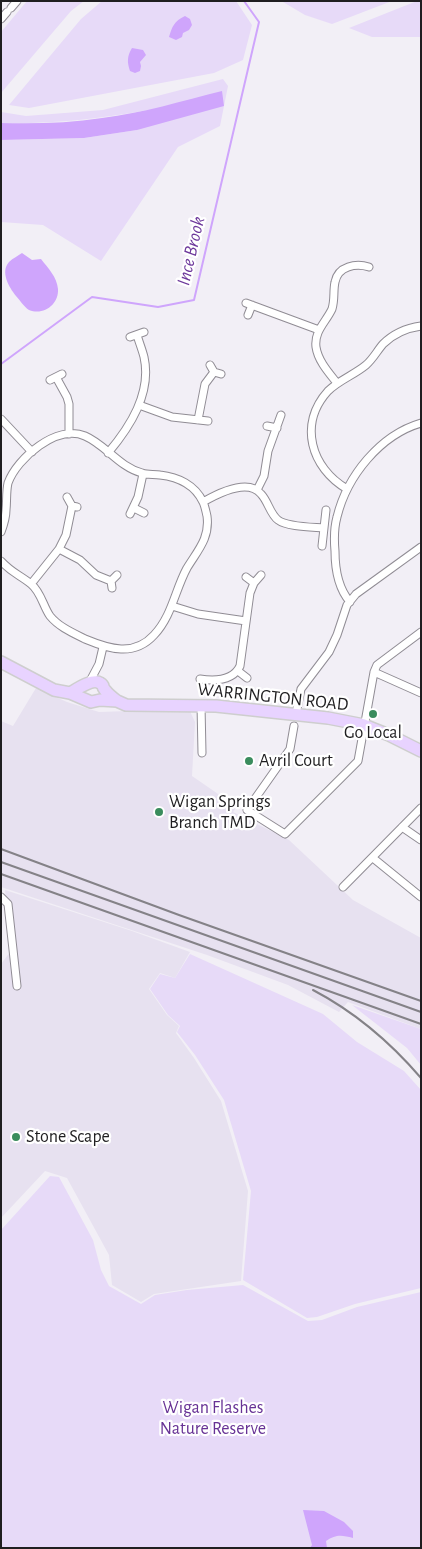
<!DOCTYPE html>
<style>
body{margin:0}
#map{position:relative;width:422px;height:1549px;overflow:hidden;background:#f2eff6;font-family:"Alegreya Sans",sans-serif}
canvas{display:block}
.frame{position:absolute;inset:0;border:2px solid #1f1e20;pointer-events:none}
</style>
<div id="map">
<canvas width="422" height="1549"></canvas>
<div class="frame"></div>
</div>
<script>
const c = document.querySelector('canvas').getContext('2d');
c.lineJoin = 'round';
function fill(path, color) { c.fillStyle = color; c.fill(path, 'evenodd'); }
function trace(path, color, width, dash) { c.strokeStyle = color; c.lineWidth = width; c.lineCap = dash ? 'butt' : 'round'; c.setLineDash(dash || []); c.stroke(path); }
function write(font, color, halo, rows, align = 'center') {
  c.font = font + ' "Alegreya Sans",sans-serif'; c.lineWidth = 4.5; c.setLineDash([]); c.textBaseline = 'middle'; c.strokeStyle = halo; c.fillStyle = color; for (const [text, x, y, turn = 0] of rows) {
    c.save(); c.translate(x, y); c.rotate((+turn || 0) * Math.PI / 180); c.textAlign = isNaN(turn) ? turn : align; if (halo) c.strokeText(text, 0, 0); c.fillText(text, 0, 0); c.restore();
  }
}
fill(new Path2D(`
 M36,688l31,14 32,10 90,-3 6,13 -3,54 45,31 -4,5 56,28 64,60 68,38v91l-73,-27 -9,10 -51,-27 -81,-30 -206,-68v-166l12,5z
 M5,890l127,41 58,21 -15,26 -15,-5 -11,16 18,26 12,11 -3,7 18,25 27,43 27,90 -7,90 -87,13 -13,8 -29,-17 -3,-30 -42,-77 -22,-7 -44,47v-254l9,-12z`), '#e7e1f0');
fill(new Path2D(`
 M27,1h57l-13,10 -70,82v-61z
 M102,1h134l16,24 -9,35 -29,13 -185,35 -20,-3 72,-86z
 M279,1h113l-60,23 -27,-9 -22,-13z
 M417,1h4v36h-49l-23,-9z
 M223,79l5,7 -8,40 -42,21 -77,114 -58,-36 -42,-3v-82l83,-2 53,-8 11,-20c-49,9 -96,14 -147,13v-11l25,4 77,-6z
 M190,954l133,60 34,28 47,29 17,19v198l-66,16 -38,13 -10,1 -64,-38 8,-89 -27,-91 -29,-45 -18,-23 3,-6 -12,-11 -18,-26 10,-15 15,4z
 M352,1005l69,24v36l-14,-17z
 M50,1176l9,1 34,63 8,30 8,16 32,18 14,-9 32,-5 56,-5 65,36 14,-1 35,-13 64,-15v256h-420v-318z`), '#e7daf8');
fill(new Path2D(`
 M185,16l5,3 2,6 -3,5 -6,3 -1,4 -6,3 -7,-3c3,-10 5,-16 16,-21z
 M132,48l11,2 3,5 -6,7 1,4 -1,5 -5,2 -5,-2c-3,-9 -3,-15 2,-23z
 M222,91l2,15 -87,24 -53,8 -83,2v-17c34,1 68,0 101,-5 41,-5 80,-17 120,-27z
 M22,253l10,7 9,-1c7,9 16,18 17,30 1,15 -14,27 -29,21 -5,-3 -9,-10 -13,-14 -7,-9 -16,-24 -7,-34 4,-4 9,-6 13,-9z
 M303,1510l21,1 20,11 9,9v7c-11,-3 -17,-4 -27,3l1,7h-17l2,-3z`), '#cfa5fc');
trace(new Path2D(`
 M1,364l91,-67 66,10 36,-7 65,-278 -15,-21`), '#cfa5fc', 2);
const minor = new Path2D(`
 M11,8l6,-7
 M1,19l6,-7
 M246,303l73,27
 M248,315l4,-10
 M130,337l14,-5
 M210,365l4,7 7,2
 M56,377l11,20 2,7v30
 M50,380l12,-6
 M337,383c-8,-10 -19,-22 -21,-36 -2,-16 10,-25 16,-38 3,-10 1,-18 3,-27 3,-16 21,-19 34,-15
 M139,405l33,12 36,4
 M1,419l31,33
 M198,420l7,-36 9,-12
 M267,426l10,2
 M108,453c22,-26 44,-60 36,-96 -2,-8 -5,-15 -7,-22
 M347,489c-36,-21 -49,-65 -19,-98 11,-11 26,-16 38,-26 7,-6 11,-14 17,-21 10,-10 24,-16 38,-18
 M257,490l7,-14 4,-25 13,-36
 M67,497l5,9 5,1
 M203,502c14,-8 45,-24 58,-8 7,7 9,20 17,26 9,7 34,7 46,8
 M134,508l10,5
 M130,514l8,-17 5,-23
 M1,532c3,-8 5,-14 5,-22 1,-9 0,-18 2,-27 9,-25 49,-59 77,-47 21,9 34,31 57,37 5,2 12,1 18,2 18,2 35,10 43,27 2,4 3,10 4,14 3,22 -9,34 -20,52 -12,22 -15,48 -33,67 -20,22 -45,14 -69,4 -12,-6 -26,-12 -35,-23 -7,-10 -9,-24 -19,-32 -11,-9 -19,-11 -30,-23
 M322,546l4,-36
 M59,549l21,11 16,15 15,6
 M246,577l8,6
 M31,584l28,-35 7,-14 6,-29
 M112,588l-1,-7 6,-6
 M350,602c-12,-14 -15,-34 -15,-51 -1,-11 -1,-23 2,-34 10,-41 43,-82 84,-94
 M172,606l26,8 48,7
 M238,671l9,7
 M374,672l47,21
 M200,679c14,2 33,2 40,-13l10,-73 4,-10 7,-8
 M90,681l9,-17 4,-17
 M201,705l1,48
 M296,714l5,-25 28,-37 8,-17 10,-30 9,-11 65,-47
 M294,726l-4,23 -43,61 38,24 73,-73 16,-89 3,-7 44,-33
 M402,827l19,13
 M373,858l48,39
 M343,887l78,-79
 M1,897l7,7 9,82`);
const primary = new Path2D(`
 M1,662l53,28 16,3 21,9 9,-2 17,1 9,4 90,1 112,12 36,7 25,10 32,16
 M70,693c7,-4 23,-15 30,-10 5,3 1,2 5,7 3,4 8,8 12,11`);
trace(minor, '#908c94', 9);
trace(primary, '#cecece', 14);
trace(minor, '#fff', 7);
trace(primary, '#e8d3ff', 11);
trace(new Path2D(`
 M1,849l178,66 242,86
 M1,862l420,150
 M1,874l420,150
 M313,990c42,22 78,53 108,88`), '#848287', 2);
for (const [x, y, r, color] of [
 [373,714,5,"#3a8c5d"],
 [249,761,5,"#3a8c5d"],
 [159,812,5,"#3a8c5d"],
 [16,1137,5,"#3a8c5d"]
]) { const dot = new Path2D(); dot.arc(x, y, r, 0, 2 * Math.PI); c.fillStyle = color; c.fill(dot); trace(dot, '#fff', 2); }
write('18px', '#1f1e20', '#fff', [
 ["WARRINGTON ROAD",273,697,6]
]);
write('18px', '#1f1e20', '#fff', [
 ["Go Local",373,733,"center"],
 ["Avril Court",259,761],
 ["Wigan Springs",169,802],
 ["Branch TMD",169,823],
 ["Stone Scape",26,1137]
], 'left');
write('18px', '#673295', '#fff', [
 ["Wigan Flashes",213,1408],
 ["Nature Reserve",213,1429]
]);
write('italic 19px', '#6d389b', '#fff', [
 ["Ince Brook",191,251,-77]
]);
</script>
